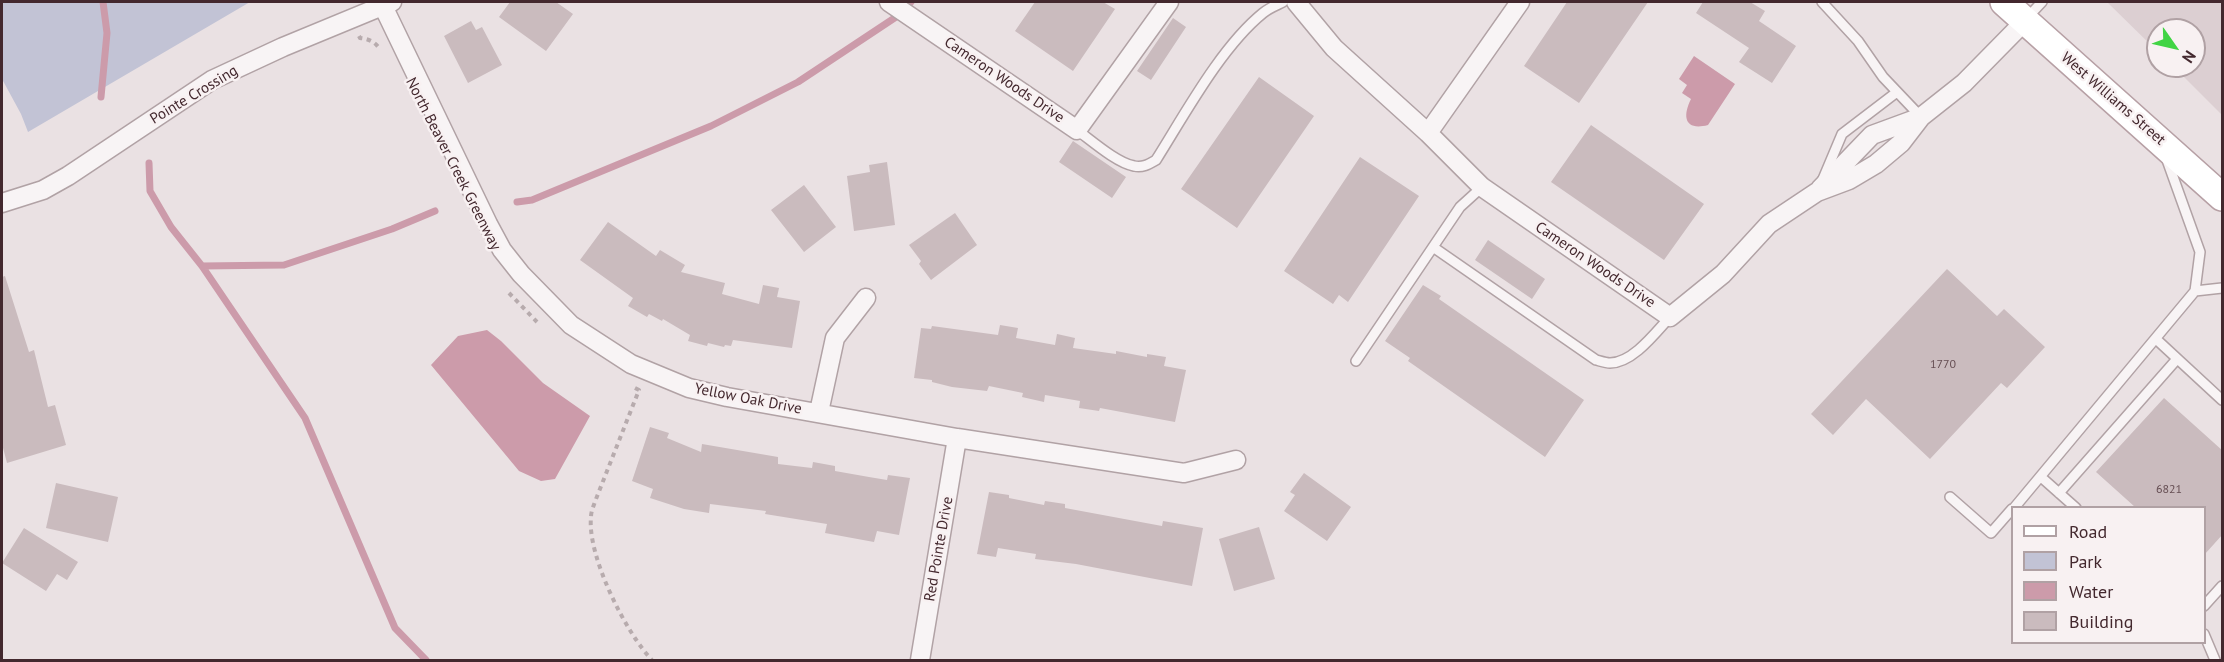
<!DOCTYPE html>
<style>
body{margin:0}
#map{position:relative;width:2224px;height:662px;overflow:hidden;background:#eae1e3;font-family:"PT Sans",sans-serif}
canvas{display:block}
.frame{position:absolute;inset:0;border:3px solid #43282e;pointer-events:none}
.legend{position:absolute;left:2011px;top:506px;width:195px;height:138px;box-sizing:border-box;background:#f8f1f2;border:2px solid #b0a1a4;margin:0;padding:8px 10px;list-style:none;font-size:18px;color:#43282e}
.legend li{display:flex;align-items:center;gap:12px;height:30px}
.legend b{width:30px;border:2px solid #b0a1a4}
.north{position:absolute;left:2146px;top:18px;width:60px;height:60px;box-sizing:border-box;background:#f8f1f2;border:2px solid #b0a1a4;border-radius:50%;rotate:124deg;font-size:16px;font-weight:700;line-height:24px;text-align:center;color:#43282e}
.north::after{content:'';display:block;margin:auto;width:21px;height:27px;background:#41d444;clip-path:polygon(50% 0,100% 100%,50% 72%,0 100%)}
</style>
<div id="map">
<canvas width="2224" height="662"></canvas>
<div class="frame"></div>
<ul class="legend">
<li><b style="height:8px;background:#fff"></b>Road</li>
<li><b style="height:16px;background:#c2c3d5"></b>Park</li>
<li><b style="height:16px;background:#cc9baa"></b>Water</li>
<li><b style="height:16px;background:#cabbbe"></b>Building</li>
</ul>
<div class="north">N</div>
</div>
<script>
const c = document.querySelector('canvas').getContext('2d');
c.lineJoin = 'round';
function fill(path, color) { c.fillStyle = color; c.fill(path, 'evenodd'); }
function trace(path, color, width, dash) { c.strokeStyle = color; c.lineWidth = width; c.lineCap = dash ? 'butt' : 'round'; c.setLineDash(dash || []); c.stroke(path); }
function write(font, color, halo, rows, align = 'center') {
  c.font = font + ' "PT Sans",sans-serif'; c.lineWidth = 5; c.setLineDash([]); c.textBaseline = 'middle'; c.strokeStyle = halo; c.fillStyle = color; for (const [text, x, y, turn = 0] of rows) {
    c.save(); c.translate(x, y); c.rotate((+turn || 0) * Math.PI / 180); c.textAlign = isNaN(turn) ? turn : align; if (halo) c.strokeText(text, 0, 0); c.fillText(text, 0, 0); c.restore();
  }
}
fill(new Path2D(`
 M2107,2h115v113l-49,-49h21v-36h-36v22z`), '#dccfd2');
fill(new Path2D(`
 M2,2h248l-222,130 -7,-18 -19,-35z`), '#c2c3d5');
fill(new Path2D(`
 M1694,56l41,28 -27,41c-23,6 -26,-8 -17,-26l-9,-6 5,-8 -8,-6z
 M487,330l14,11 42,42 47,33 -35,63 -14,2 -22,-10 -88,-106 27,-29z`), '#cc9baa');
trace(new Path2D(`
 M101,97l6,-64 -4,-31
 M149,163l1,28 21,36 31,39 103,152 90,210 31,32
 M517,202l15,-2 179,-74 87,-44 98,-65 15,-15
 M202,266l82,-1 108,-36 43,-18`), '#cc9baa', 7);
fill(new Path2D(`
 M510,2h46l17,12 -27,37 -47,-34z
 M1035,2h68l12,7 -42,62 -58,-40z
 M1567,2h81l-69,101 -55,-37z
 M1703,2h47l15,9 -6,10 37,25 -24,37 -33,-21 10,-14 -53,-35z
 M1173,18l13,9 -35,53 -14,-9z
 M471,21l5,9 6,-3 20,38 -34,18 -24,-47z
 M1259,77l55,39 -77,112 -56,-39z
 M1591,125l113,79 -40,56 -113,-78z
 M1073,141l53,36 -14,21 -53,-36z
 M1360,157l59,39 -71,106 -9,-7 -6,9 -49,-33z
 M887,162l8,63 -41,6 -7,-55 23,-4 -1,-7z
 M804,185l32,42 -32,25 -33,-42z
 M955,213l22,32 -46,35 -12,-16 2,-3 -12,-16z
 M608,222l48,34 4,-6 25,15 -4,7 44,11 -3,11 37,10 4,-19 16,3 -2,9 23,4 -8,47 -59,-8 -2,6 -6,-1 -1,2 -16,-4 -1,3 -19,-5 2,-6 -27,-16 -1,2 -13,-7 -2,3 -19,-11 5,-8 -53,-38z
 M1488,240l57,39 -13,20 -57,-39z
 M1947,269l50,47 7,-7 41,38 -38,41 -6,-5 -71,76 -64,-60 -33,36 -22,-21z
 M5,276l24,76 5,-2 14,57 7,-2 11,40 -59,18 -5,-19v-167z
 M1423,285l18,11 -2,3 145,101 -39,57 -137,-96 2,-3 -25,-17z
 M1000,325l18,3 -2,10 39,7 2,-11 18,4 -2,10 43,6v-3l31,6v-3l19,3 -2,9 22,4 -11,52 -75,-14 -1,3 -20,-3 1,-7 -35,-6 -1,7 -22,-5 1,-4 -34,-7 -2,5 -35,-4 -20,-5v-2l-18,-2 7,-50 10,1 1,-3 66,9z
 M2164,398l59,53v83l-18,20v-47h-70l-39,-35z
 M650,427l19,6 -2,5 34,14 1,-8 76,13v7l34,4 1,-6 22,4v5l34,6 18,3 1,-5 22,3 -11,57 -22,-4 -3,11 -49,-9 2,-9 -62,-10 1,-3 -56,-7 -1,9 -25,-4 -34,-11 3,-9 -21,-8z
 M1304,473l47,34 -24,34 -43,-30 11,-16 -5,-3z
 M56,483l62,14 -10,45 -62,-14z
 M989,492l20,3v3l35,7 1,-4 20,3v4l97,18 1,-5 40,7 -11,58 -116,-22 -41,-5 1,-5 -38,-6 -2,9 -19,-3z
 M1259,527l16,52 -41,12 -15,-52z
 M24,528l54,34 -11,18 -10,-6 -11,17 -44,-28z`), '#cabbbe');
const lane = new Path2D(`
 M1822,2l36,39 25,36 38,40
 M2026,19l16,-17
 M1077,130c15,11 40,33 57,36 9,2 15,-2 22,-6 29,-46 65,-113 107,-147 6,-5 14,-8 20,-11
 M1823,179l19,-45 55,-42
 M1433,247l163,113c4,1 10,3 14,3 23,0 46,-31 60,-46
 M2195,291l27,-3
 M2156,339l66,61
 M1356,361l104,-154 22,-20
 M2041,477l35,31
 M2059,493l118,-134
 M1950,497l41,36 21,-24
 M2014,508l181,-217 5,-39 -33,-92
 M2204,606l18,-20
 M2204,634l11,26`);
const street = new Path2D(`
 M889,2l188,128 92,-128
 M1296,2l38,46 94,85 54,54 188,130 53,-43 46,-50 48,-32 32,-12 27,-16 25,-21 20,-26 43,-34 61,-62
 M383,6l105,218 14,26 19,24 50,51 60,39 58,24 38,9 230,41 227,35 52,-13
 M1428,133l92,-131
 M1820,189l52,-54 49,-18
 M2,203l41,-13 25,-14 144,-96 71,-33 109,-45
 M819,412l16,-74 31,-40
 M920,660l37,-222`);
const primary = new Path2D(`
 M2004,2l218,195`);
trace(lane, '#b1a2a5', 12);
trace(street, '#b1a2a5', 21);
trace(primary, '#b7a0a5', 30);
trace(new Path2D(`
 M359,36l1,2c8,1 14,3 19,10
 M509,293l28,29
 M635,388l4,2 -43,109c-2,6 -5,12 -5,18 -4,39 35,116 61,143`), '#b7abad', 4, [4.5, 4.5]);
trace(lane, '#f8f4f5', 9);
trace(street, '#f8f4f5', 18);
trace(primary, '#fff', 27);
write('12px', '#654d52', null, [
 ["1770",1943,365],
 ["6821",2169,490]
]);
write('15px', '#43282e', '#f8f1f2', [
 ["Cameron Woods Drive",1004,80,34],
 ["Pointe Crossing",194,95,-31],
 ["West Williams Street",2113,99,41],
 ["North Beaver Creek Greenway",453,164,63],
 ["Cameron Woods Drive",1595,265,34],
 ["Yellow Oak Drive",748,399,11],
 ["Red Pointe Drive",939,549,-80]
]);
</script>
